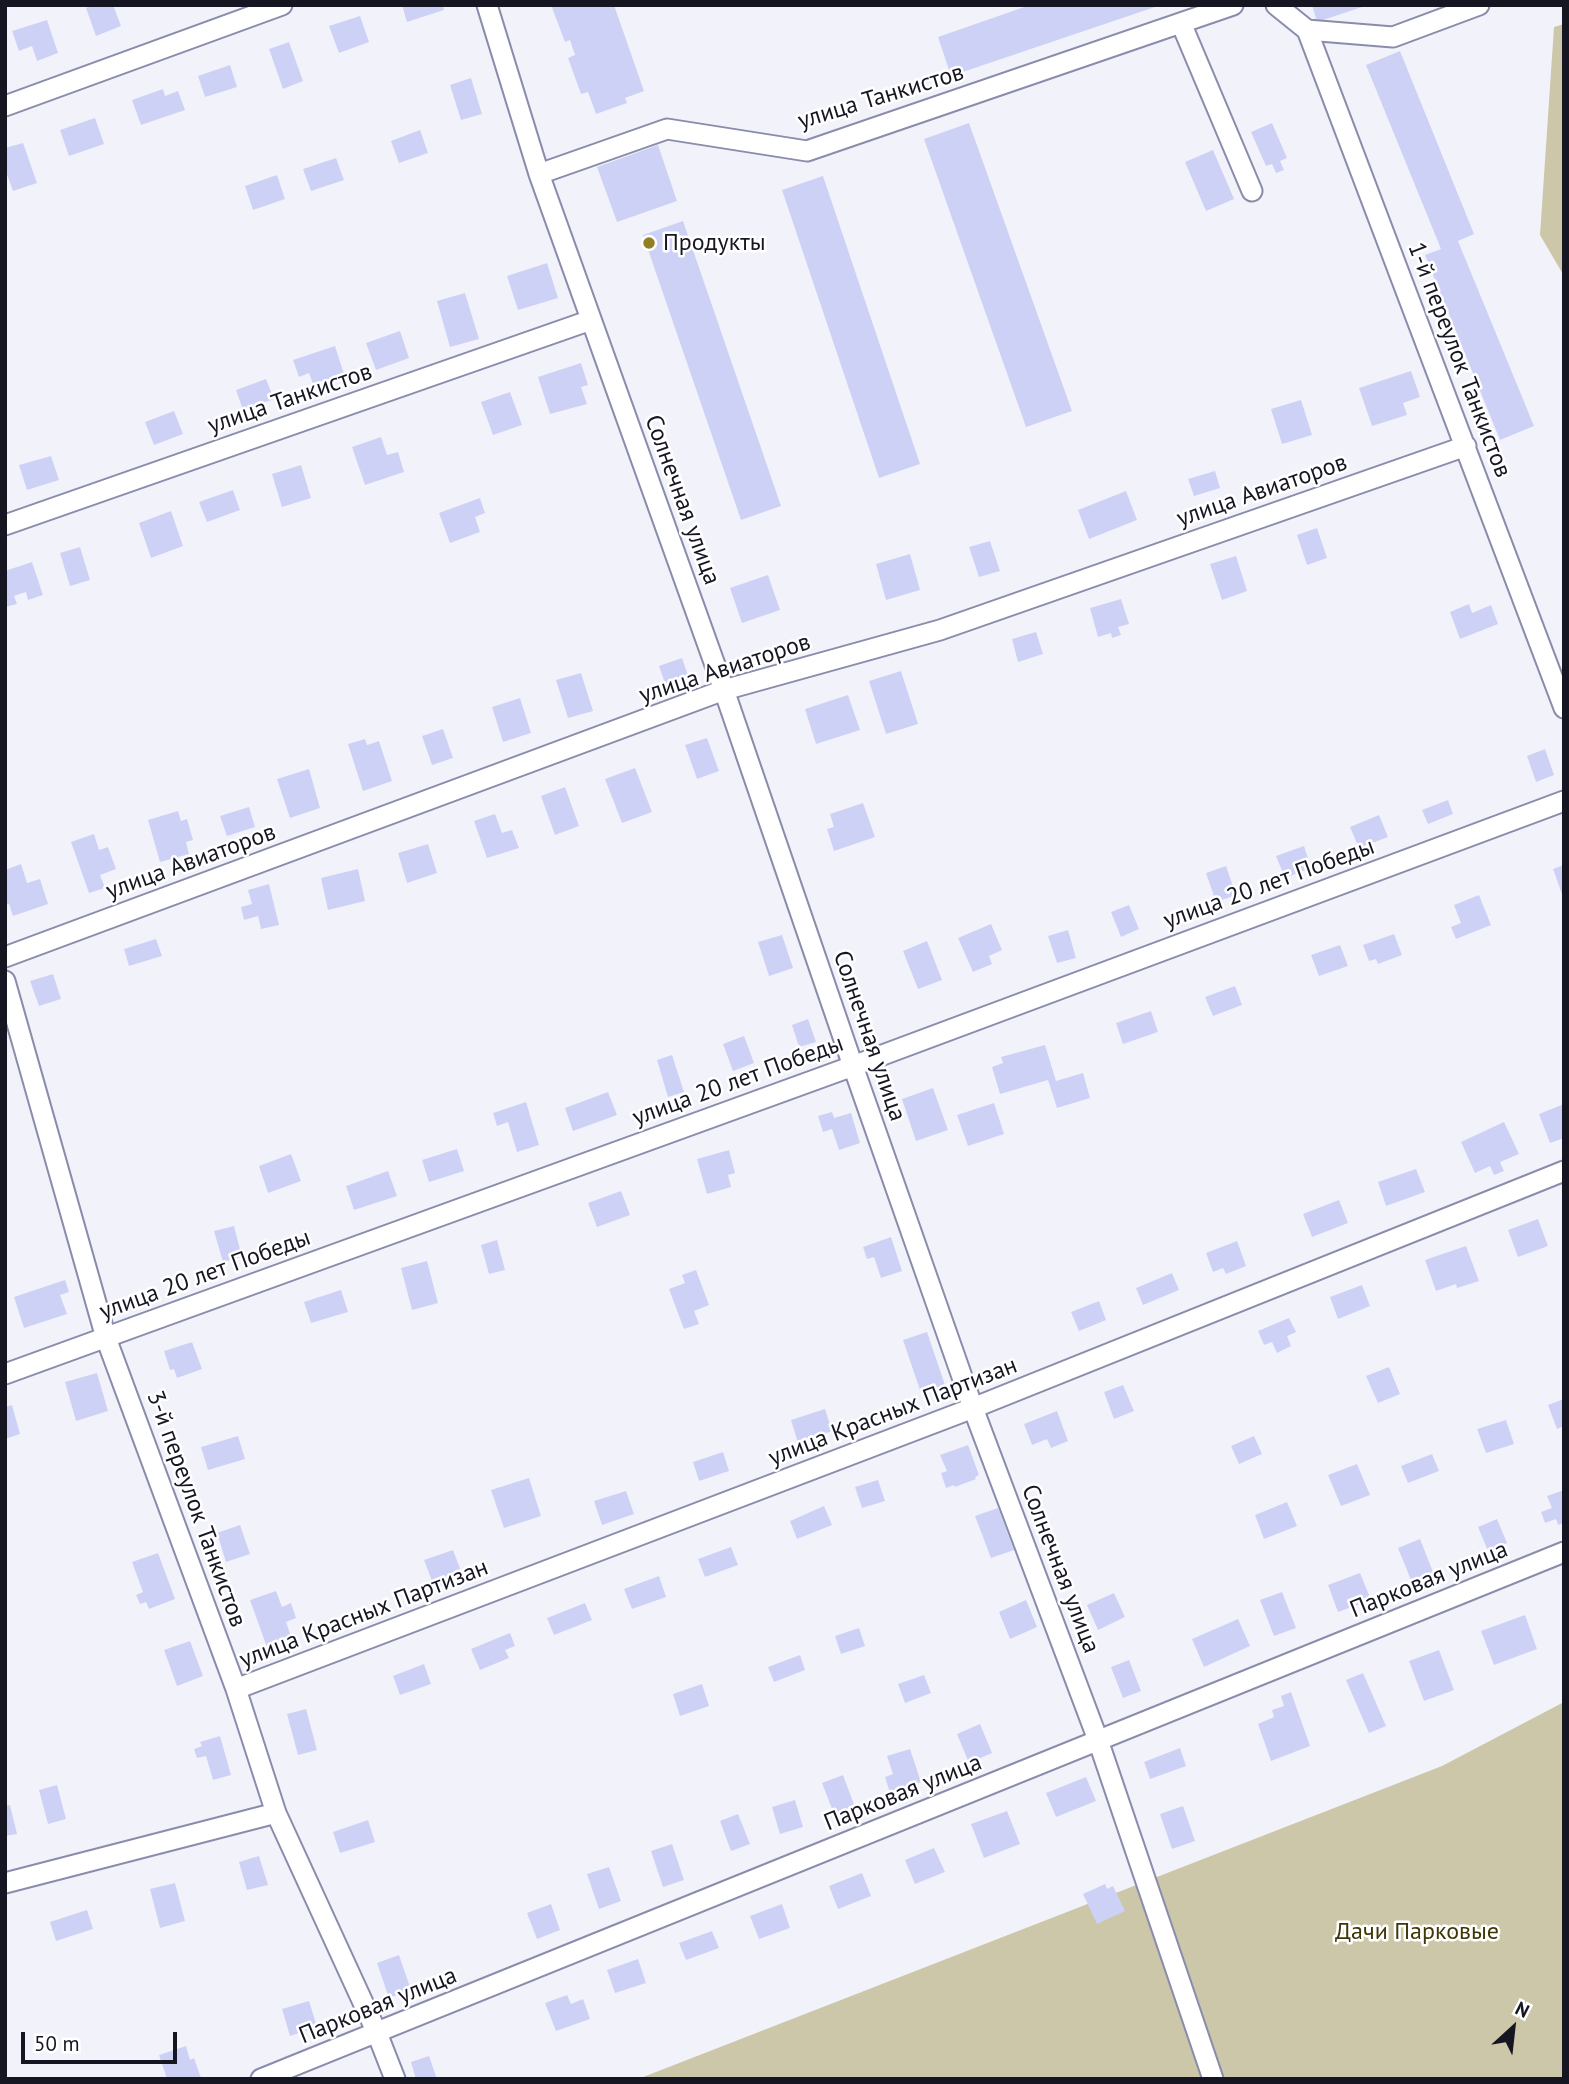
<!DOCTYPE html>
<meta charset="utf-8">
<style>
body{margin:0}
#map{position:relative;width:1569px;height:2084px;overflow:hidden;background:#f2f3fa;font-family:"PT Sans",sans-serif}
canvas{display:block}
.frame{position:absolute;inset:0;border:7px solid #161622;pointer-events:none}
.north{position:absolute;left:1478px;top:1993px;width:70px;height:70px;-webkit-text-stroke:5px #fff;paint-order:stroke;rotate:27deg;font-size:19px;font-weight:700;line-height:28px;text-align:center;color:#161622}
.north::after{content:'';display:block;margin:auto;width:24px;height:32px;background:#161622;clip-path:polygon(50% 0,100% 100%,50% 72%,0 100%)}
.scale{position:absolute;left:21px;top:2032px;width:156px;height:32px;box-sizing:border-box;border:4px solid #161622;border-top:0;padding-left:9px;font-size:21px;line-height:24px;white-space:nowrap;color:#161622;-webkit-text-stroke:5px #fff;paint-order:stroke}
</style>
<div id="map">
<canvas width="1569" height="2084"></canvas>
<div class="frame"></div>
<div class="north">N</div>
<div class="scale">50 m</div>
</div>
<script>
const c = document.querySelector('canvas').getContext('2d');
c.lineJoin = 'round';
function fill(path, color) { c.fillStyle = color; c.fill(path, 'evenodd'); }
function trace(path, color, width, dash) { c.strokeStyle = color; c.lineWidth = width; c.lineCap = dash ? 'butt' : 'round'; c.setLineDash(dash || []); c.stroke(path); }
function write(font, color, halo, rows, align = 'center') {
  c.font = font + ' "PT Sans",sans-serif'; c.lineWidth = 5; c.setLineDash([]); c.textBaseline = 'middle'; c.strokeStyle = halo; c.fillStyle = color; for (const [text, x, y, turn = 0] of rows) {
    c.save(); c.translate(x, y); c.rotate((+turn || 0) * Math.PI / 180); c.textAlign = isNaN(turn) ? turn : align; if (halo) c.strokeText(text, 0, 0); c.fillText(text, 0, 0); c.restore();
  }
}
fill(new Path2D(`
 M1564,24v252l-24,-41 14,-208z
 M1564,1702v377h-926l804,-313z`), '#cdc7aa');
fill(new Path2D(`
 M93,5h20l8,21 -25,10 -10,-28z
 M402,5h41l1,5 -37,12z
 M551,5h63l30,86 -19,7 2,5 -31,11 -8,-22 -7,2 -13,-36 7,-3 -5,-15 -5,2z
 M1030,5h128v1l-207,70 -13,-39z
 M1312,5h53v1l-48,16z
 M360,16l9,26 -30,11 -10,-27z
 M47,20l11,33 -21,8 -5,-15 -13,5 -7,-20z
 M289,42l14,39 -20,8 -14,-40z
 M1400,51l74,183 -16,7 76,185 -34,14 -75,-185 16,-6 -75,-184z
 M230,65l7,22 -32,10 -7,-21z
 M471,78l11,36 -21,6 -11,-35z
 M163,89l2,7 13,-5 7,19 -44,15 -9,-25z
 M95,118l9,26 -35,12 -9,-26z
 M969,123l103,288 -46,16 -102,-288z
 M1272,123l15,35 -7,3 4,9 -8,3 -4,-9 -6,2 -15,-34z
 M420,130l8,23 -29,10 -8,-22z
 M23,143l14,40 -24,8 -8,-22v-21z
 M658,145l19,56 -60,21 -20,-55z
 M1213,150l21,49 -28,12 -21,-49z
 M336,158l8,22 -33,11 -8,-22z
 M277,175l8,24 -32,11 -8,-24z
 M823,176l97,288 -41,14 -97,-288z
 M683,221l98,285 -40,14 -98,-285z
 M547,263l11,35 -40,12 -11,-34z
 M465,293l14,46 -29,8 -13,-46z
 M400,331l9,27 -33,12 -10,-27z
 M335,346l9,28 -31,10 -4,-11 -10,4 -6,-17z
 M581,363l7,22 -7,2 6,17 -37,10 -12,-37z
 M1411,371l9,26 -17,6 4,12 -35,11 -13,-38z
 M266,379l8,20 -31,11 -7,-20z
 M510,392l12,33 -29,10 -12,-33z
 M1301,400l11,35 -30,9 -11,-35z
 M174,411l9,23 -29,11 -9,-23z
 M381,437l6,18 11,-3 6,20 -39,13 -13,-38z
 M51,456l8,24 -32,10 -8,-25z
 M301,465l10,33 -29,9 -10,-33z
 M1215,471l5,17 -26,8 -6,-17z
 M233,490l7,20 -33,12 -8,-20z
 M1126,491l11,29 -48,19 -11,-29z
 M480,498l5,15 -10,4 5,15 -30,11 -11,-30z
 M171,511l12,35 -32,12 -12,-35z
 M1317,528l10,30 -20,7 -10,-30z
 M990,541l10,30 -21,6 -10,-30z
 M80,547l10,33 -20,6 -10,-33z
 M910,554l10,36 -34,10 -10,-36z
 M1236,556l11,35 -25,9 -12,-36z
 M32,562l11,33 -15,5 -2,-8 -12,4 3,8 -12,3v-36z
 M768,575l12,35 -38,13 -12,-35z
 M1121,599l8,25 -11,3 3,8 -9,3 -1,-5 -13,4 -8,-29z
 M1469,604l3,9 19,-8 7,19 -38,15 -10,-27z
 M1036,632l7,22 -25,8 -6,-23z
 M682,658l8,23 -23,8 -8,-23z
 M901,671l17,53 -32,10 -17,-53z
 M581,673l12,38 -25,7 -12,-38z
 M848,695l12,35 -44,14 -11,-35z
 M520,698l11,35 -28,9 -11,-35z
 M443,729l10,29 -21,7 -10,-29z
 M707,738l12,33 -22,8 -12,-34z
 M365,739l2,6 12,-4 13,40 -29,10 -15,-47z
 M1545,749l9,26 -18,7 -9,-26z
 M635,768l17,44 -30,11 -17,-44z
 M309,769l11,39 -30,10 -13,-39z
 M565,787l14,39 -24,9 -14,-39z
 M1448,800l5,14 -25,10 -6,-14z
 M863,803l12,34 -41,14 -7,-22 7,-2 -4,-13z
 M249,807l6,20 -28,9 -7,-20z
 M178,811l3,10 6,-2 6,21 -7,2 3,12 -29,8 -12,-42z
 M495,814l7,19 10,-3 7,18 -32,10 -13,-37z
 M1379,815l9,22 -29,11 -9,-21z
 M94,834l5,16 9,-3 8,22 -16,6 5,13 -16,5 -18,-51z
 M428,844l9,29 -30,10 -9,-30z
 M1304,846l7,22 -26,10 -9,-22z
 M21,864l6,19 13,-4 8,25 -35,12 -4,-12 -4,1v-35z
 M1564,865v32h-1l-10,-28z
 M1226,866l10,29 -20,7 -10,-29z
 M358,869l7,32 -37,9 -7,-32z
 M269,884l10,41 -18,4 -3,-13 -14,4 -3,-13 11,-3 -4,-14z
 M1479,895l12,30 -35,14 -5,-12 10,-4 -7,-18z
 M1129,905l10,24 -18,8 -10,-25z
 M991,924l11,26 -13,6 3,8 -19,8 -15,-34z
 M1068,930l8,28 -19,5 -9,-27z
 M1394,934l8,21 -24,9 -2,-5 -7,2 -6,-16z
 M782,935l11,33 -24,8 -11,-34z
 M156,939l6,17 -33,10 -5,-17z
 M927,941l15,39 -24,9 -15,-38z
 M1340,945l8,21 -29,10 -8,-21z
 M53,974l8,25 -22,7 -9,-25z
 M1235,986l7,19 -29,11 -8,-19z
 M1151,1011l7,21 -35,12 -7,-21z
 M808,1019l8,23 -17,5 -7,-22z
 M744,1036l10,27 -21,8 -10,-27z
 M1045,1045l11,36 27,-8 7,25 -33,10 -9,-28 -48,14 -8,-27 11,-4 -2,-6z
 M672,1055l12,37 -16,5 -11,-37z
 M933,1088l15,42 -32,11 -14,-42z
 M608,1092l9,23 -44,16 -8,-23z
 M526,1102l13,43 -22,7 -9,-30 -11,4 -4,-13z
 M994,1103l10,31 -36,12 -11,-31z
 M1564,1104v34l-14,5 -11,-29z
 M832,1112l2,6 17,-5 9,30 -21,7 -7,-21 -9,3 -5,-16z
 M1504,1122l15,32 -19,8 4,9 -10,4 -4,-9 -15,7 -14,-31z
 M457,1149l7,22 -35,11 -7,-22z
 M729,1150l6,23 -7,2 3,12 -24,7 -10,-35z
 M291,1154l10,27 -33,12 -9,-27z
 M1416,1169l9,23 -39,14 -8,-24z
 M388,1171l9,25 -43,14 -8,-24z
 M621,1191l9,24 -33,12 -9,-24z
 M1339,1200l9,23 -36,14 -9,-23z
 M1538,1219l10,27 -30,11 -10,-27z
 M234,1226l8,31 -19,5 -9,-31z
 M891,1237l11,34 -21,7 -7,-21 -7,2 -4,-12z
 M497,1240l8,30 -16,4 -8,-29z
 M1237,1241l9,25 -20,8 -3,-6 -10,4 -7,-19z
 M1466,1246l13,35 -22,7 -1,-4 -20,7 -11,-31z
 M427,1261l11,42 -26,7 -11,-42z
 M696,1270l13,35 -15,6 5,13 -15,5 -15,-40 16,-6 -3,-8z
 M1172,1273l7,17 -36,15 -7,-17z
 M65,1280l4,12 -9,3 7,19 -43,14 -10,-31z
 M1362,1285l8,21 -32,13 -8,-22z
 M341,1290l7,22 -37,11 -7,-21z
 M1099,1301l7,19 -27,11 -8,-19z
 M1289,1318l7,14 -9,4 4,10 -14,7 -5,-11 -8,3 -6,-14z
 M927,1332l18,53 -24,8 -18,-53z
 M192,1342l10,27 -25,9 -3,-9 -4,1 -6,-19z
 M1389,1367l11,27 -22,9 -12,-27z
 M97,1373l11,38 -32,10 -11,-39z
 M1123,1385l11,26 -20,8 -10,-27z
 M1564,1399v27l-7,3 -9,-24z
 M12,1405l8,29 -15,5v-32z
 M825,1409l7,22 -34,12 -7,-23z
 M1057,1411l11,30 -17,7 -4,-9 -15,6 -8,-21z
 M1506,1420l8,24 -28,9 -9,-24z
 M238,1436l7,23 -37,11 -7,-23z
 M1254,1436l8,18 -23,10 -8,-18z
 M968,1445l11,30 -4,2 1,2 -21,8 -1,-2 -8,3 -5,-15 6,-2 -7,-16z
 M723,1452l6,19 -30,10 -6,-19z
 M1432,1454l7,17 -31,12 -7,-17z
 M1357,1464l13,31 -29,11 -13,-31z
 M529,1478l12,38 -37,12 -13,-38z
 M878,1480l7,21 -23,7 -7,-21z
 M1564,1490v33l-6,2 -2,-6 -11,4 -4,-11 11,-4 -5,-12z
 M626,1491l8,23 -32,11 -8,-24z
 M1287,1502l10,24 -33,13 -9,-24z
 M824,1506l8,19 -35,14 -7,-18z
 M998,1508l16,42 -23,8 -16,-42z
 M1497,1519l10,24 -19,8 -10,-24z
 M240,1525l10,29 -24,8 -9,-29z
 M1420,1539l13,33 -22,8 -13,-32z
 M731,1547l7,18 -33,12 -7,-18z
 M453,1550l11,29 -29,10 -11,-29z
 M158,1553l17,46 -26,10 -3,-7 -6,2 -4,-9 7,-3 -11,-30z
 M1360,1573l11,27 -33,12 -10,-27z
 M659,1576l7,21 -34,12 -8,-20z
 M276,1591l6,16 9,-4 5,15 -10,4 7,20 -25,8 -18,-50z
 M1282,1592l14,36 -22,8 -14,-36z
 M1114,1593l11,24 -27,13 -11,-25z
 M1026,1600l11,27 -27,12 -11,-27z
 M585,1603l7,17 -38,15 -7,-17z
 M1525,1615l12,34 -43,16 -13,-34z
 M1238,1619l12,27 -46,21 -12,-28z
 M859,1628l6,18 -24,8 -6,-18z
 M510,1633l5,13 -10,4 4,8 -29,12 -9,-21z
 M190,1641l13,35 -26,10 -13,-36z
 M1439,1650l15,40 -30,11 -15,-40z
 M800,1655l5,15 -31,12 -6,-15z
 M1129,1660l12,31 -18,7 -12,-31z
 M424,1664l7,20 -31,11 -7,-19z
 M1363,1673l23,53 -17,7 -23,-53z
 M924,1675l7,18 -26,10 -7,-19z
 M702,1684l7,22 -29,10 -7,-22z
 M1291,1692l19,54 -39,15 -13,-37 16,-7 -2,-7 12,-4 -3,-10z
 M306,1709l11,41 -19,5 -11,-41z
 M980,1724l12,29 -23,10 -12,-29z
 M220,1736l11,39 -18,5 -7,-24 -9,2 -3,-9 8,-3 -2,-4z
 M1180,1748l6,18 -36,13 -6,-17z
 M910,1749l11,33 -31,11 -5,-16 8,-3 -6,-18z
 M843,1775l12,32 -21,7 -12,-31z
 M1086,1777l10,24 -40,16 -10,-24z
 M57,1785l9,34 -18,5 -9,-34z
 M795,1800l8,27 -23,7 -8,-27z
 M10,1805l7,29 -12,2v-30z
 M1183,1806l12,35 -23,8 -12,-35z
 M1007,1811l13,33 -36,14 -13,-34z
 M738,1814l12,30 -19,7 -11,-30z
 M368,1820l7,22 -35,11 -7,-21z
 M672,1844l12,36 -21,7 -12,-36z
 M934,1848l11,24 -30,12 -10,-24z
 M259,1856l9,29 -21,5 -8,-28z
 M609,1867l12,34 -22,8 -12,-35z
 M862,1873l9,23 -33,13 -9,-23z
 M175,1883l10,38 -25,7 -10,-39z
 M1105,1884l2,5 6,-3 12,25 -28,13 -14,-30z
 M551,1904l9,26 -23,9 -10,-26z
 M782,1904l8,24 -31,11 -9,-23z
 M87,1910l6,19 -37,12 -6,-19z
 M712,1931l7,17 -33,12 -7,-17z
 M399,1955l12,35 -22,8 -12,-35z
 M638,1959l8,24 -31,10 -8,-23z
 M567,1995l4,9 12,-5 7,20 -34,12 -11,-28z
 M309,2001l8,26 -27,9 -8,-27z
 M186,2046l4,14 4,-2 7,20 -34,1 -8,-24z
 M429,2056l8,23h-21l-5,-17z`), '#ced1f6');
const street = new Path2D(`
 M487,5l52,169 185,516 129,376 120,342 125,332 115,339
 M1276,5l31,25 86,7 86,-32
 M1181,23l71,168
 M1307,30l257,678
 M5,106l277,-101
 M539,174l128,-45 140,22 426,-146
 M5,525l586,-205
 M5,957l719,-267 216,-60 526,-184
 M5,981l101,357 130,351 40,124 101,220 18,46
 M5,1374l848,-308 711,-265
 M236,1689l737,-281 591,-237
 M5,1883l271,-70
 M261,2079l1303,-527`);
trace(street, '#8a8cac', 23);
trace(street, '#fff', 19);
for (const [x, y, r, color] of [
 [649,243,7,"#917f26"]
]) { const dot = new Path2D(); dot.arc(x, y, r, 0, 2 * Math.PI); c.fillStyle = color; c.fill(dot); trace(dot, '#fff', 2.5); }
write('24px', '#161622', '#fff', [
 ["улица Танкистов",881,97,-17],
 ["1-й переулок Танкистов",1459,360,69],
 ["улица Танкистов",290,399,-19],
 ["улица Авиаторов",1262,491,-19],
 ["Солнечная улица",682,500,70],
 ["улица Авиаторов",725,669,-18],
 ["улица Авиаторов",191,862,-20],
 ["улица 20 лет Победы",1269,884,-20],
 ["Солнечная улица",869,1036,71],
 ["улица 20 лет Победы",738,1081,-20],
 ["улица 20 лет Победы",205,1275,-20],
 ["улица Красных Партизан",893,1412,-21],
 ["3-й переулок Танкистов",196,1509,70],
 ["Солнечная улица",1060,1569,69],
 ["Парковая улица",1429,1580,-22],
 ["улица Красных Партизан",364,1614,-21],
 ["Парковая улица",903,1793,-22],
 ["Парковая улица",378,2006,-22]
]);
write('24px', '#161622', '#fff', [
 ["Продукты",663,243]
], 'left');
write('24px', '#403707', '#fff', [
 ["Дачи Парковые",1417,1932]
]);
</script>
